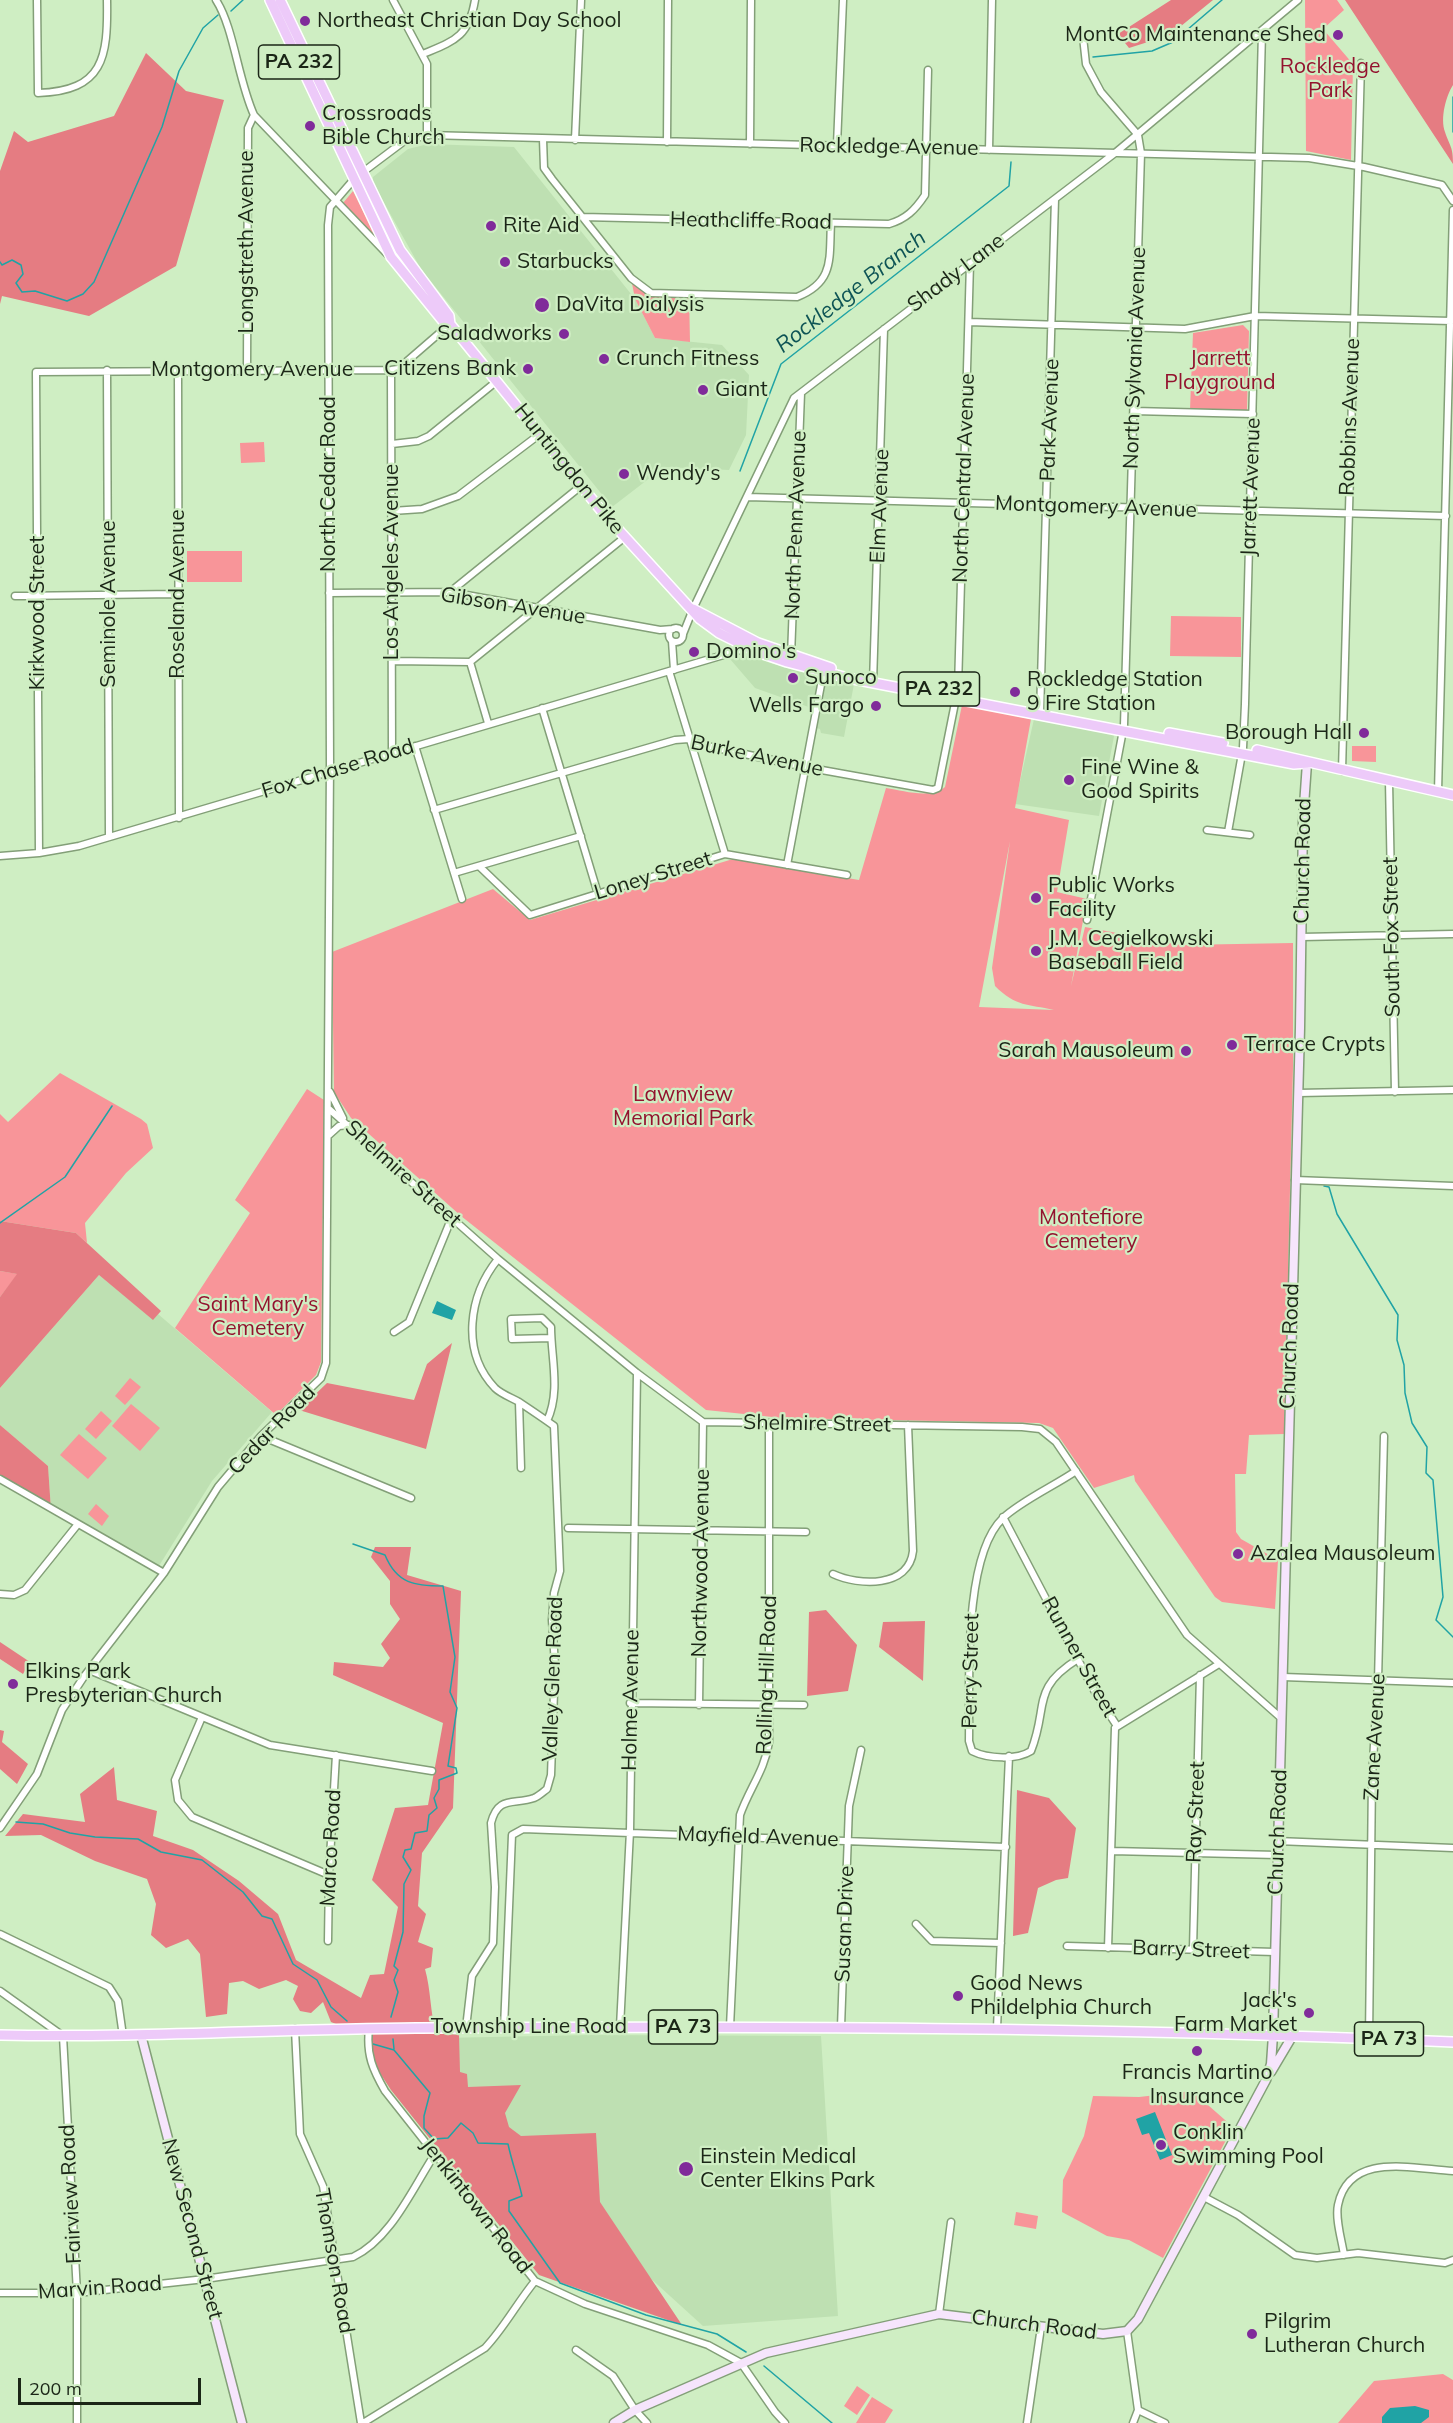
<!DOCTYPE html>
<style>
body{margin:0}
#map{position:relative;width:1453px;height:2423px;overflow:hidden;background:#cfeec3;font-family:Mulish,sans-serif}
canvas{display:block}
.scale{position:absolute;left:18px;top:2378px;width:183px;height:27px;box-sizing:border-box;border:3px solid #1b2617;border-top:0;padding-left:8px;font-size:18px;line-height:21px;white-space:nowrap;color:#1b2617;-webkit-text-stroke:4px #cfeec3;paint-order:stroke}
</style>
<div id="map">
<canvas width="1453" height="2423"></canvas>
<div class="scale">200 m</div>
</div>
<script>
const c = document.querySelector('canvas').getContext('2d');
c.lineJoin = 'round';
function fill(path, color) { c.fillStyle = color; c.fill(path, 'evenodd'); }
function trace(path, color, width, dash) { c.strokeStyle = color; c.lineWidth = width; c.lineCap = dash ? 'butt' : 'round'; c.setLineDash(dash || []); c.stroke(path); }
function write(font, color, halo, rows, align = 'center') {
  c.font = font + ' Mulish,sans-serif'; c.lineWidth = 4.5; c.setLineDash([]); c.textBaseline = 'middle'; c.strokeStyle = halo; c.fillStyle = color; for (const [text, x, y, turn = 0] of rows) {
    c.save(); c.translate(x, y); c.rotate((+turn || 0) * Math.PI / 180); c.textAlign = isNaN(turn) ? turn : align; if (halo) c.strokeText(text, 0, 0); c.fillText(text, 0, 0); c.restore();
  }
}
fill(new Path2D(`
 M428,144l86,3 121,152 20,39 67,7 27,30 -3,60 -17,35 -65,-3 -52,40 -191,-238 -48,-86v-6l35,-28z
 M748,656l49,15 57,13 -10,53 -23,-4 -1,-4 -4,-1 4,-17 -65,-23 -25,-29z
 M1034,719l78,14 2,3 -15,80 -84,-12z
 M99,1275l54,44 5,-5 114,98 -60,69 -55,88 -106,-59 -3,-44 -48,-41v-37z
 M588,2035l233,1 17,280 -135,10 -66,-60 -179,-184 -16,-44z`), '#bee0b2');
fill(new Path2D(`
 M1305,0h32l7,10 -21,19 30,35 -2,96 -45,-9z
 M353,191l25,50 -35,-38z
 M631,278l20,15 38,1 1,48 -35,-4 -20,-39z
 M1243,325l6,6 -2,79h-57l3,-77z
 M264,442l1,20 -24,1 -1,-20z
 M187,551h55v31h-55z
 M1171,616l70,1v40l-71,-1z
 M962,705l69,14 -16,89 54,12 -12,72 30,7 -16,87 14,-59 96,18 112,-2v124l-9,367 -35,1 -3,39h-11l1,58 5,7 37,21 -3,49 -53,-7 -7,-5 -80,-116 -1,-6 -40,13 -41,-60 -14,-5 -257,-5 -76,-8 -245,-194 -110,-98 -17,-26 -2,-140 161,-63 37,31 203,-61 126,21 27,-92c18,3 45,11 59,-1zM1010,841l-18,127 3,18c21,21 33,18 59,24l-75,-3z
 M1352,746h24v16l-24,-1z
 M60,1073l81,46 6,5 6,24 -27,25 -41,50 2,20 -11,-10 -76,-12v-107l8,8z
 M307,1089l17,11 -3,262 -5,13 -40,40 -101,-87 75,-115 -15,-13z
 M0,1271l18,3 -18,23z
 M130,1378l11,9 -16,18 -10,-9z
 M131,1404l29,24 -20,23 -28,-25z
 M101,1411l11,10 -16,18 -11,-10z
 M79,1434l28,24 -19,21 -28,-24z
 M96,1504l13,12 -7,10 -14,-12z
 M1192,2091l41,36 -70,131 -34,-18 -22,-4 -45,-24 1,-32 21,-44 9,-40 46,1z
 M1016,2212l22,4 -2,13 -22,-4z
 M1443,2374l10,6v43h-115l36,-42z
 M857,2386l13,9 -13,20 -13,-9z
 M872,2397l21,13 -8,13h-29z`), '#f89599');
fill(new Path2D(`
 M1171,0h42l-43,35 -41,13 -11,-14z
 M1345,0h108v85c-7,11 -13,33 -8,47 5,15 8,14 8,32z
 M146,53l40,38 38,9 -48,166 -87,50 -87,-20 -2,8v-133l14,-40 14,11 86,-26z
 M0,1221l76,12 85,78 -8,9 -54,-45 -99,113v-91l17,-23 -17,-3z
 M452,1343l-26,106 -127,-39 28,-27 87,17 13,-36z
 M0,1425l48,41 3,44 -51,-31z
 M375,1547h36l-4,28 54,16 -8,217 -31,45 -4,53 8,8 -8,28 15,6 -2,19 -6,2c6,21 5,43 11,64l23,2 1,37 7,2 1,13 53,-2 -16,28 4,14 12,9 75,-3 4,69 82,123 -143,-50 -148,-185 -17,-26 -3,-26 -40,-16 -8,-20 -12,11 -11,-2 -7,-12 5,-13 -12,-6 -27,9 -16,-8 -14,2 -2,31 -21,3 -6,-63 -12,-15 -22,9 -15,-13 5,-31 -9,-25 -52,-18 -54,-26 -36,1 18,-22 62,8 -5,-28 34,-27 3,33 40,11 -4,25 40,14 46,31 39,33 18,46 65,38 9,-23 14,-1 14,-67 -26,-27 23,-72 33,-3 15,-82 -110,-48 1,-13 49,5 7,-9 -9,-14 19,-25 -10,-15v-23l-19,-24z
 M826,1610l31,35 -9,46 -41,5 2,-84z
 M925,1621l-2,60 -44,-34 4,-25z
 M0,1642l30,20 -7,12 -23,-15z
 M0,1730l4,1 -2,11 26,22 -11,20 -17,-15z
 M1017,1790l32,8 27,30 -8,50 -12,2 -18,8 -10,45 -15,3z`), '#e57c82');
fill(new Path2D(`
 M437,1301l19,9 -4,10 -20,-7z
 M1155,2112l17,43 -12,5 -11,-27 -7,2 -6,-16z
 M1415,2406l14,4v7l-8,6h-39v-6l8,-9z`), '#20a3a5');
trace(new Path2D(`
 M231,11l12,-11
 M1093,57l59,-6 21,-9 49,-42
 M1453,97v35
 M0,262l2,3 10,-5 9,5 2,9 -7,9 6,9 13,-1 32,10 16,-7 11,-12 68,-155 17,-56 24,-43 15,-13
 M740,471l41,-107 228,-178 2,-24
 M1324,1186l5,1 8,27 61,101 -1,25 7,25 1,28 7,30 15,24 -1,26 7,7 10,117 -7,23 17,17
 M0,1223l65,-46 47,-71
 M353,1544l32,11c12,29 30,31 58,31l12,71 -5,35 7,16 -9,58 8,2 1,5 -18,7v9l-5,9 3,10 -8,7 -2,16 -12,2 -4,16 -6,1 -2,7 8,13 -7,14 -1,48 -9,34 4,4 -4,10 4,12 -7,25
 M16,1822l27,2 27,9 25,4 43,2 23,13 41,8 41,32 19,24 10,3 21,45 24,16 14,27 16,14
 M393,2039l1,10
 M373,2044l21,6 36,43 -6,23v12l10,11 14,-1 13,-15 12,10 5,10 30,1c4,19 10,34 14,52l-13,5v10l51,72 86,32 71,19 29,18
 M764,2366l68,57`), '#20a3a5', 1.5);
const street = new Path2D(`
 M37,0l1,93c66,-2 70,-36 69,-93
 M216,0c18,28 22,80 38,115l134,140
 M393,0l34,64v71
 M1083,37l3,27 15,28 37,43 3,18 -17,572 -37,195
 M423,54c31,-13 46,-17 52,-54
 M543,139l1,29 8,11 79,99 20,15 146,4c38,-15 32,-39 34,-74
 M575,140l6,-140
 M667,142l1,-142
 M750,144l1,-144
 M837,145l6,-145
 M989,150l3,-150
 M582,217l307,7c17,-5 26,-14 36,-29l3,-125
 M969,322l216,7 70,-13 196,5
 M107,370l2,467
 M247,370l1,-242 6,-13
 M391,370l1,383
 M178,371l1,447
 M1134,411l119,3
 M392,444l26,-3 11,-5 68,-55
 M747,497l699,19
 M392,511l30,-2 36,-13 82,-62
 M450,592l131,-106
 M329,593l121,-1 210,38 13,-1
 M15,596l162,-2
 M669 635a7 7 0 1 1 14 0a7 7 0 1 1-14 0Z
 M683,634l10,-25 101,-211 321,-245 183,-153
 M672,641l2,29
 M791,656l10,-263
 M392,661l78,1 155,-125
 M470,662l18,61
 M669,671l56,183
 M873,683l11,-354
 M542,708l56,186
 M1040,714l15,-515
 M415,746l47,153
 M1342,771l19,-708
 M1389,781l6,311
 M1438,792l15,-582
 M434,810l241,-70 14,-1 9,5 107,23 128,23 5,-2 20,-100 12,-425
 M1207,830l43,5
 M1228,832l15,-84 2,-44 17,-672
 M39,853l-3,-481 355,-2 7,-1 52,-45
 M0,856l39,-3 40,-7 668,-198
 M787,865l37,-196
 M479,866l51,49 195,-61 122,21
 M454,873l127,-37
 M1301,937l152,-3
 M330,1092l13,26
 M1298,1093l155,-3
 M329,1109l169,150 139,114 66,49 319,5 18,2 16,13 131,193 94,83
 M329,1135l10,-9 10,-1
 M1295,1180l158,6
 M394,1332l15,-10 43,-105
 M519,1402l2,66
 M547,1421c14,-30 4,-63 4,-94l-9,-9 -31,1 1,20 39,-1
 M261,1436l150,62
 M1076,1471c-22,15 -55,30 -73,47 -41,39 -33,169 -34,223l3,10c16,8 45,9 59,0 18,-45 -1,-62 47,-92
 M0,1479l164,94
 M1003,1517l92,175 22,34 -2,2 -7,220
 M568,1528l238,4
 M833,1574c26,12 76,14 80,-23l-5,-126
 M0,1594l14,1 11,-5 53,-66
 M89,1670l181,75 162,26
 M1283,1677l170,6
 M630,1703l174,2
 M699,1705l4,-283
 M202,1717l-27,63 3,20 14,17 137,58
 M1115,1728l104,-64
 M0,1828l37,-54 25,-64 23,-35 79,-102 54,-86 43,-51 60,-58 5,-15 4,-600 -2,-538 2,-18 25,-29 48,-36 24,-7 882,23 55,9 78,18 11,16
 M1277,1841l176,7
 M1112,1851l165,4
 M916,1924l16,17 69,2
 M0,1934l109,53 9,14 5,35
 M328,1941l1,-66 7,-120
 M1067,1946l208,6
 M1193,1949l7,-274
 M0,1991l63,45 14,257v130
 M620,2027l10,-196 7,-458
 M730,2027l10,-212c9,-26 25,-45 29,-73v-318
 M841,2027l8,-221 12,-56
 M466,2028l6,-52 21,-33 2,-56 -4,-64c7,-28 23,-18 43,-25 5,-2 9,-6 13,-9l4,-14 4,-110 -3,-45 2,-27 6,-22 -6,-145c-11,-8 -23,-16 -35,-24 -7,-4 -18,-8 -24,-14 -35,-37 -26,-93 3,-129
 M504,2028l8,-193 11,-6 483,18
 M997,2028l12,-272
 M295,2029l5,105 23,52 38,237
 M369,2029c-3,26 4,41 16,62l150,190 50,23 123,41 33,18 34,49 10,11
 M1369,2039l3,-262 6,-96 6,-245
 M1204,2197l34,18 57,40 22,3 41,-5 87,10 8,-3
 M1344,2255c-2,-14 -9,-36 -6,-50 11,-54 75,-36 115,-34
 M0,2293h77l128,-14 148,-22c38,-18 59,-68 82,-103
 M939,2314l12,-92
 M1127,2331l11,79 -5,13
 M576,2350l37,26 22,34 12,13
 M1138,2410l27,13
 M363,2423l122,-75c19,-20 32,-45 50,-67
 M1027,2423l14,-96`);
const secondary = new Path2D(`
 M141,2035l101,388
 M1271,2072l22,-37
 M614,2423l21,-13 131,-57 173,-39 164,20 24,-3 11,-12 128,-239 5,-16 2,-29 27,-1007 3,-208 4,-57`);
const primary = new Path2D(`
 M270,0l121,257 52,64 7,3 154,190 96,105 19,14 36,18 32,11 61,16 446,86 13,-1
 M280,0l120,250 49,66 1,8
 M693,609l65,34 73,25
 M1169,733l54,10
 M1257,750l196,45
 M0,2035c139,3 277,-6 416,-7 346,-2 691,-1 1037,14`);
trace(street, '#839f78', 9);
trace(secondary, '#839f78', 11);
trace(primary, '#fff', 12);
trace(street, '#fff', 6);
trace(secondary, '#f6e5fc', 8);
trace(primary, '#edcaf9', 9);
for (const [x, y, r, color] of [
 [305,21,6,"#802b9a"],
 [1338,35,6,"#802b9a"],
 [310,126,6,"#802b9a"],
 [491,226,6,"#802b9a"],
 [505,262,6,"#802b9a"],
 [542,305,8,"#802b9a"],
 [564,334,6,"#802b9a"],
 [604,359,6,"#802b9a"],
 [528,369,6,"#802b9a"],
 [703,390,6,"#802b9a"],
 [624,474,6,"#802b9a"],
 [694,652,6,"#802b9a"],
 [793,678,6,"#802b9a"],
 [1015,692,6,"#802b9a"],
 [876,706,6,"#802b9a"],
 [1364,733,6,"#802b9a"],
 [1069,780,6,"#802b9a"],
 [1036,898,6,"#802b9a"],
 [1036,951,6,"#802b9a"],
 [1232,1045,6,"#802b9a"],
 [1186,1051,6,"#802b9a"],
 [1238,1554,6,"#802b9a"],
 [13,1684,6,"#802b9a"],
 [958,1996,6,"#802b9a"],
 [1309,2013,6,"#802b9a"],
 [1197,2051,6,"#802b9a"],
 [1161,2145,6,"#802b9a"],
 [686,2169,8,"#802b9a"],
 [1252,2334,6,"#802b9a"]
]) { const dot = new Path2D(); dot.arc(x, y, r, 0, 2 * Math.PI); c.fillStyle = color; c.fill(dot); trace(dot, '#cfeec3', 2); }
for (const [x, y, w] of [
 [299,62,81],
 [939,689,81],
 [683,2027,69],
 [1389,2039,69]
]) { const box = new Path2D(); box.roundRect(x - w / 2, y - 17, w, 34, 4.5); c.fillStyle = '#cfeec3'; c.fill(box); trace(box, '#1b2617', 1.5); }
write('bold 20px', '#1b2617', null, [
 ["PA 232",299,62],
 ["PA 232",939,689],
 ["PA 73",683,2027],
 ["PA 73",1389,2039]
]);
write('21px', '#1b2617', '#cfeec3', [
 ["Northeast Christian Day School",317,21],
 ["MontCo Maintenance Shed",1326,35,"right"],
 ["Crossroads",322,114],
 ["Bible Church",322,138],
 ["Rite Aid",503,226],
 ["Starbucks",517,262],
 ["DaVita Dialysis",556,305],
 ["Saladworks",552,334,"right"],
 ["Crunch Fitness",616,359],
 ["Citizens Bank",516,369,"right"],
 ["Giant",715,390],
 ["Wendy's",636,474],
 ["Domino's",706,652],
 ["Sunoco",805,678],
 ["Rockledge Station",1027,680],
 ["9 Fire Station",1027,704],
 ["Wells Fargo",864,706,"right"],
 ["Borough Hall",1352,733,"right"],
 ["Fine Wine &",1081,768],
 ["Good Spirits",1081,792],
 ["Public Works",1048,886],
 ["Facility",1048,910],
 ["J.M. Cegielkowski",1048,939],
 ["Baseball Field",1048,963],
 ["Terrace Crypts",1244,1045],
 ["Sarah Mausoleum",1174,1051,"right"],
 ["Azalea Mausoleum",1250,1554],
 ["Elkins Park",25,1672],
 ["Presbyterian Church",25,1696],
 ["Good News",970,1984],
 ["Phildelphia Church",970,2008],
 ["Jack's",1297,2001,"right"],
 ["Farm Market",1297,2025,"right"],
 ["Francis Martino",1197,2073,"center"],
 ["Insurance",1197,2097,"center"],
 ["Conklin",1173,2133],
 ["Swimming Pool",1173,2157],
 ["Einstein Medical",700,2157],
 ["Center Elkins Park",700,2181],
 ["Pilgrim",1264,2322],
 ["Lutheran Church",1264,2346]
], 'left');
write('21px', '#93122e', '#cfeec3', [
 ["Rockledge",1330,67],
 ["Park",1330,91],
 ["Jarrett",1220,359],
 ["Playground",1220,383],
 ["Lawnview",683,1095],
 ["Memorial Park",683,1119],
 ["Montefiore",1091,1218],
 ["Cemetery",1091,1242],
 ["Saint Mary's",258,1305],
 ["Cemetery",258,1329]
]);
write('21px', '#1b2617', '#cfeec3', [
 ["Rockledge Avenue",889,147,1],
 ["Heathcliffe Road",751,221,1],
 ["Longstreth Avenue",247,242,-90],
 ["Shady Lane",956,273,-37],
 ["North Sylvania Avenue",1135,358,-88],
 ["Montgomery Avenue",252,370],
 ["Robbins Avenue",1350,417,-88],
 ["Park Avenue",1050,420,-88],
 ["Huntingdon Pike",569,469,51],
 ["North Central Avenue",964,478,-88],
 ["North Cedar Road",329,484,-90],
 ["Jarrett Avenue",1251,487,-88],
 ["Elm Avenue",880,506,-88],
 ["Montgomery Avenue",1096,507,2],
 ["North Penn Avenue",796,525,-88],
 ["Los Angeles Avenue",392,562,-90],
 ["Roseland Avenue",178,594,-90],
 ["Seminole Avenue",109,604,-90],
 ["Gibson Avenue",513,606,9],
 ["Kirkwood Street",38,613,-90],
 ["Burke Avenue",757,756,12],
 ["Fox Chase Road",338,769,-17],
 ["Church Road",1303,861,-89],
 ["Loney Street",653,876,-17],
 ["South Fox Street",1392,937,-91],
 ["Shelmire Street",403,1174,42],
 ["Church Road",1290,1346,-88],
 ["Shelmire Street",817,1424,1],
 ["Cedar Road",272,1430,-46],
 ["Northwood Avenue",701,1563,-89],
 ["Runner Street",1079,1657,61],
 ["Perry Street",971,1671,-89],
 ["Rolling Hill Road",767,1675,-88],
 ["Valley Glen Road",553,1679,-88],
 ["Holme Avenue",631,1700,-89],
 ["Zane Avenue",1375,1737,-87],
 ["Ray Street",1196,1812,-88],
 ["Church Road",1278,1832,-88],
 ["Mayfield Avenue",758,1837,2],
 ["Marco Road",331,1848,-87],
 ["Susan Drive",845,1924,-88],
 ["Barry Street",1191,1950,2],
 ["Township Line Road",529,2027],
 ["Fairview Road",71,2194,-93],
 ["Jenkintown Road",476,2206,52],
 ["New Second Street",192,2229,75],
 ["Thomson Road",334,2261,80],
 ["Marvin Road",100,2288,-4],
 ["Church Road",1034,2325,7]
]);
write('italic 22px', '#0e5455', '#cfeec3', [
 ["Rockledge Branch",851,292,-38]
]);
</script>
